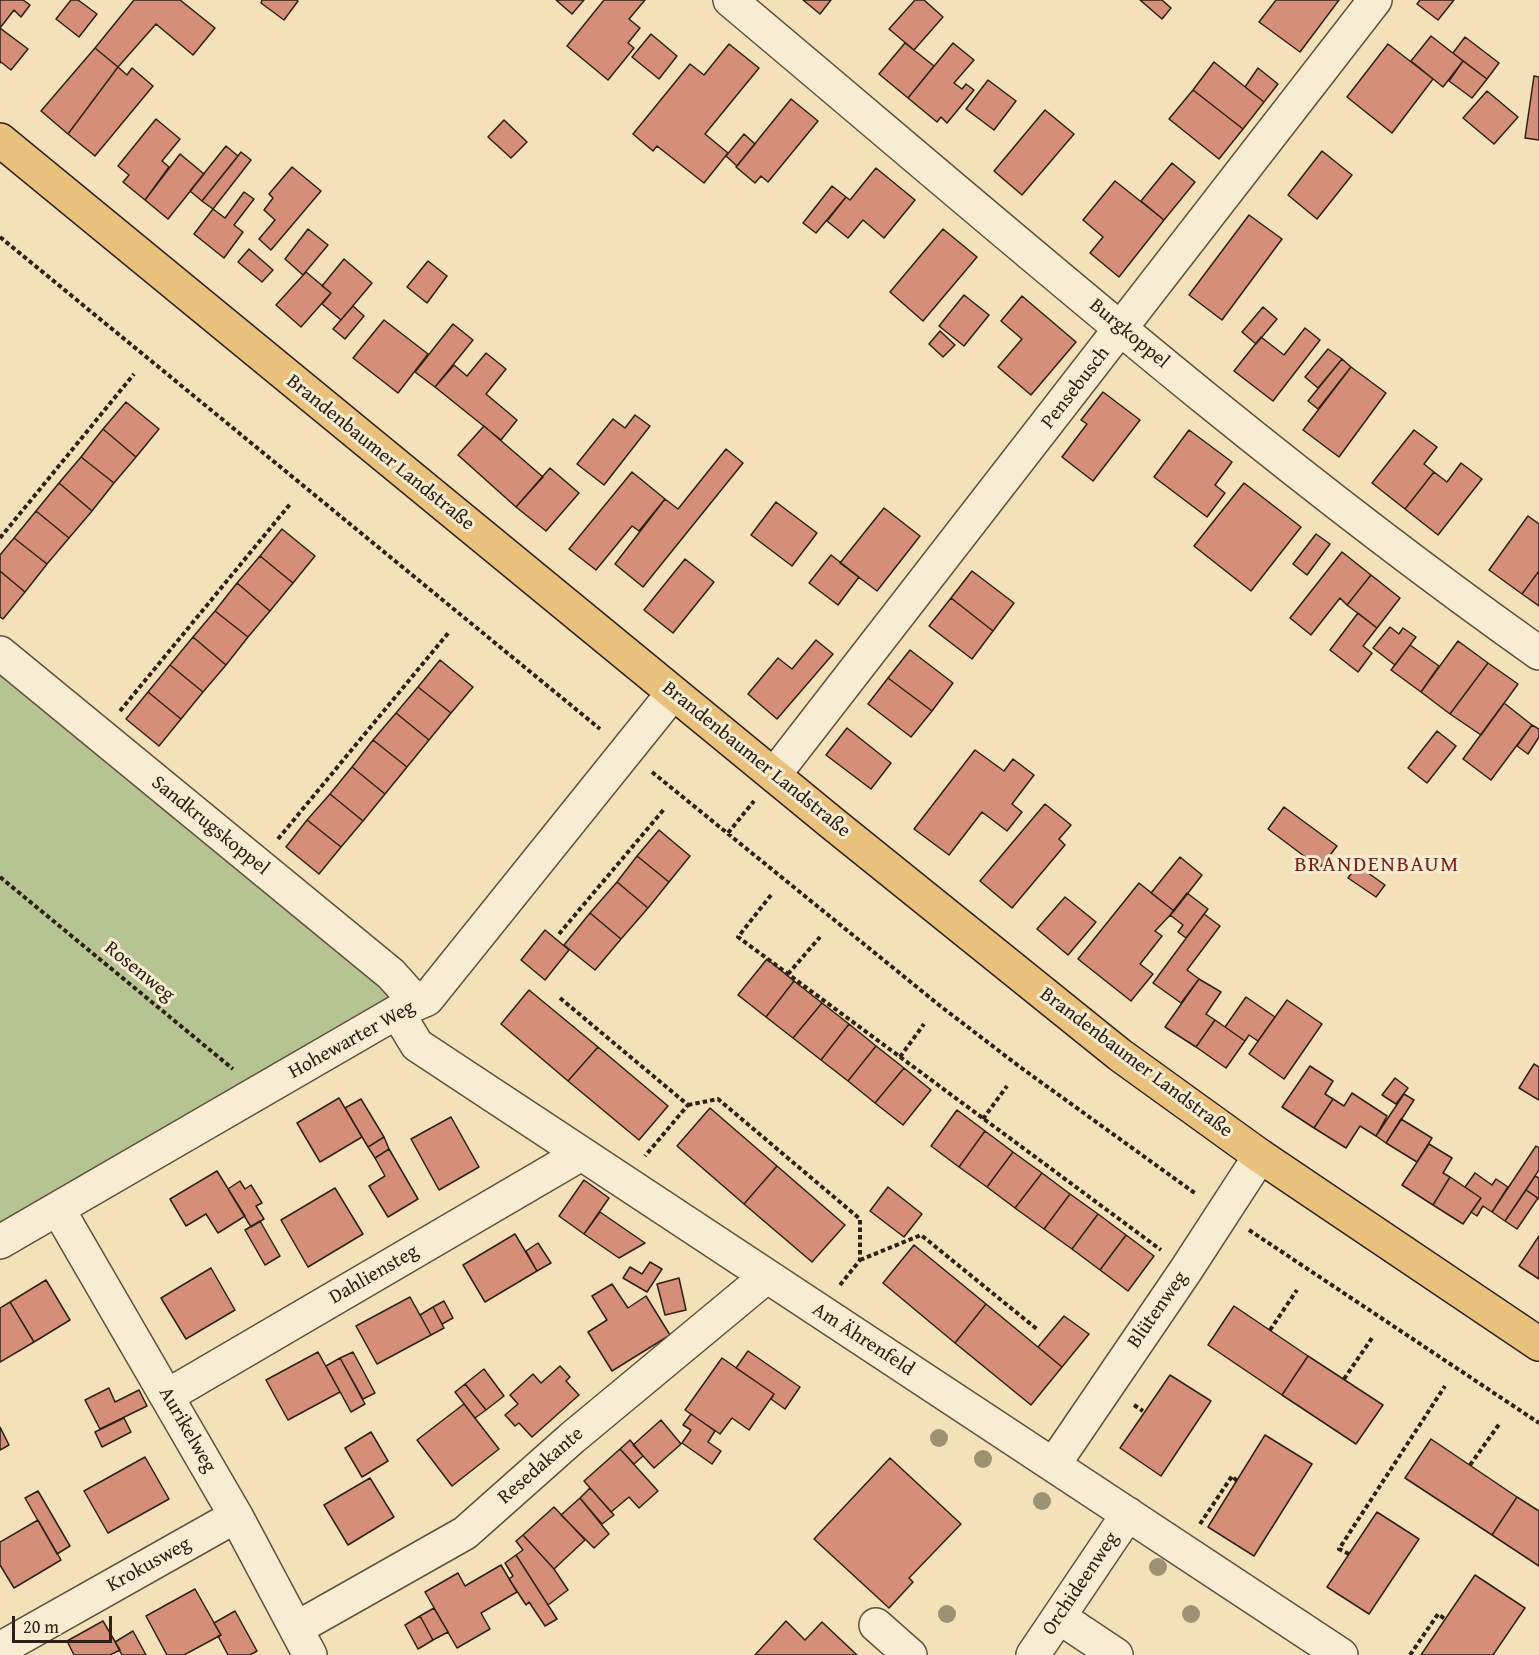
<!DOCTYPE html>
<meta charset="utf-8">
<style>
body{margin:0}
#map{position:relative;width:1539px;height:1655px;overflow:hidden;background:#f4e1ba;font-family:"Gentium Book Plus",serif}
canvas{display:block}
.scale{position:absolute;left:12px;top:1616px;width:100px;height:27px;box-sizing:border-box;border:3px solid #2f2114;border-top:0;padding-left:8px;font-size:18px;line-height:21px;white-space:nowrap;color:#2f2114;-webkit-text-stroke:4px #f8ecd2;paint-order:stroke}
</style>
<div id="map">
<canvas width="1539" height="1655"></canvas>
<div class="scale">20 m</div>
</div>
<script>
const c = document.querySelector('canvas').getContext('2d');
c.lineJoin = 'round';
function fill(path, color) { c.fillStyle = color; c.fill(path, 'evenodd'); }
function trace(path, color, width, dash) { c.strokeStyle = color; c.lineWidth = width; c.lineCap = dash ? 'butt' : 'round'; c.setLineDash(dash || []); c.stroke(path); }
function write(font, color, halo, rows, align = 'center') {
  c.font = font + ' "Gentium Book Plus",serif'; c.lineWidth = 6; c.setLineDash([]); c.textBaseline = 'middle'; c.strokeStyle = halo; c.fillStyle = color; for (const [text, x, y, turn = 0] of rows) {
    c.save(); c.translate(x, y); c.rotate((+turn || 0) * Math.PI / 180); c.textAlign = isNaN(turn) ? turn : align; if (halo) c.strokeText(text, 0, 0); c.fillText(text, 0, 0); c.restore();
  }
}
fill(new Path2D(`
 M0,666l396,329 -396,232z`), '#b6c494');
const building = new Path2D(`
 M0,0h23l7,5 -9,12 -7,-7 -14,18z
 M71,0h7l19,14 -18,23 -23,-18z
 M134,0h46l35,28 -22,27 -37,-31 -38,43 -23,-19z
 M262,0h35l1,1 -14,19 -23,-17z
 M556,0h28l-12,14z
 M604,0h41l-16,19 11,9 -12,15 6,5 -26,32 -41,-34z
 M803,0h28l-11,14z
 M915,0h9l19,17 -29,33 -25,-21z
 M1140,0h22l9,8 -9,11z
 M1276,0h63l-39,52 -41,-30z
 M1420,0h34l-16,20 -21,-16z
 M0,28l28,21 -17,21 -10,-8 -1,1z
 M651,34l26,22 -18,23 -27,-22z
 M1431,36l32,25 -20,26 -32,-26z
 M1465,37l34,26 -12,16 -34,-26z
 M905,43l29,23 -26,32 -29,-24z
 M953,43l21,17 -20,23 8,6 4,-5 8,6 -27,33 -6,-6 -4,5 -29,-24z
 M729,44l30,24 -54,66 23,19 -24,30 -47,-37 -4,5 -20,-17 57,-70 14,11z
 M1388,44l45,35 -41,54 -45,-36z
 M95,48l23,19 -50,67 -27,-23z
 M1463,61l24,18 -15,19 -23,-17z
 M1214,62l50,40 -21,27 -50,-39z
 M118,67l9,8 5,-7 21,18 -58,70 -27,-22z
 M1258,68l20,16 -14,18 -19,-15z
 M1534,76l5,1v63l-14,-2z
 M988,80l28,21 -22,29 -28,-21z
 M1193,90l50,39 -24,30 -50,-40z
 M1487,91l31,26 -24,27 -31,-26z
 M791,99l27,22 -50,61 -7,-6 -6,7 -19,-16z
 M1045,110l29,24 -52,61 -28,-24z
 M156,119l24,20 -18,22 7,6 -24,33 -22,-18 6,-7 -11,-9z
 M504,120l23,22 -16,16 -23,-21z
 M744,134l11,10 -18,22 -11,-10z
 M226,146l12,10 -36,45 -12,-10z
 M1322,151l30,24 -35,44 -29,-24z
 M241,152l10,8 -38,49 -11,-8z
 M180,154l24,20 -36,45 -23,-19z
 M1172,163l23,19 -31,38 -23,-19z
 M292,167l29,24 -50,59 -12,-11 16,-19 -11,-10 9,-12 -4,-4z
 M876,168l39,32 -31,38 -21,-18 -15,18 -21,-17 19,-24 4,3z
 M1115,181l49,39 -45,57 -29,-24 13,-16 -20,-17z
 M832,186l14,11 -30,36 -13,-10z
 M244,192l10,7 -20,26 9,7 -19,26 -30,-24 19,-25 12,9z
 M1249,215l33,24 -60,81 -33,-25z
 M308,229l20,16 -25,30 -18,-16z
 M943,229l34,28 -54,64 -33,-29z
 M249,249l24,21 -11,12 -24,-20z
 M344,259l28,24 -31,37 -19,-16 9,-11 -9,-7z
 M428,261l19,15 -20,27 -20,-16z
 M306,272l25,21 -30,34 -25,-22z
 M964,295l25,20 -25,31 -25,-20z
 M1022,296l54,46 -45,53 -33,-28 24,-28 -21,-18z
 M353,306l11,10 -19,23 -12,-10z
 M1263,307l14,12 -21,25 -14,-12z
 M384,320l44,34 -30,39 -45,-35z
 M453,324l20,16 -38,47 -20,-15z
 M1305,328l15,12 -47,61 -39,-30 27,-34 23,18z
 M940,331l15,14 -12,12 -14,-13z
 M1328,349l14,10 -24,29 -13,-11z
 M486,353l20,16 -20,25 31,26 -16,20 -66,-53 19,-22 13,11z
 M1342,359l9,8 -33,42 -10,-8z
 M1351,367l35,26 -47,64 -36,-27z
 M1103,392l37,28 -47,61 -31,-24 25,-33 -6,-4z
 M126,402l33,27 -23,28 -33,-28z
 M635,415l15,11 -46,59 -27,-21 36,-45 12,9z
 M484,426l59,51 -27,30 -58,-52z
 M103,429l33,28 -22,26 -33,-26z
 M1189,430l43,32 -17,23 10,8 -18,24 -53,-40z
 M1414,430l23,17 -13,17 10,8 -29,37 -33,-26z
 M726,449l17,14 -100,124 -28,-23 50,-65 13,10z
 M81,457l33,26 -22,28 -33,-28z
 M1461,463l21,16 -44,56 -33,-26 29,-37 13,10z
 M550,468l29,25 -33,38 -30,-24z
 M632,472l33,27 -26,32 -7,-5 -36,44 -27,-21z
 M59,483l33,28 -23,27 -33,-27z
 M1244,483l57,44 -50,64 -57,-45z
 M776,502l41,31 -25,33 -41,-31z
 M884,508l36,28 -43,55 -37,-28z
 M36,511l33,27 -22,26 -33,-26z
 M1528,516l11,8v47l-17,23 -33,-24z
 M282,529l33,27 -22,27 -33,-27z
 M1316,534l14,10 -23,31 -14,-11z
 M14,538l33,26 -22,28 -25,-21v-16z
 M1342,552l29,23 -24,30 -7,-7 -29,37 -21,-17z
 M831,555l28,22 -21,28 -29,-22z
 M260,556l33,27 -23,28 -33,-28z
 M685,559l29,23 -41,51 -29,-23z
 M0,571l25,21 -22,27 -3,-2z
 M972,571l42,32 -21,28 -42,-33z
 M1539,571v35l-17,-12z
 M1371,575l29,23 -23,30 -30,-23z
 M237,583l33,28 -22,26 -33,-26z
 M951,598l42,33 -21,28 -43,-33z
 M215,611l33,26 -22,28 -33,-28z
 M1358,613l19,15 -14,18 9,7 -14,19 -28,-22z
 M1390,627l9,7 4,-6 13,9 -21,28 -22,-17z
 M193,637l33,28 -23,27 -33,-27z
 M816,640l17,14 -56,65 -29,-25 30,-36 14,11z
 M1458,641l30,22 -38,51 -29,-22z
 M1410,645l29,21 -18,26 -30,-22z
 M910,650l43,33 -21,28 -44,-33z
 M440,660l33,27 -22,26 -33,-26z
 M1488,663l30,21 -37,51 -31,-21z
 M170,665l33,27 -22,27 -33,-27z
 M888,678l44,33 -21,26 -43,-33z
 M418,687l33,26 -22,27 -33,-27z
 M148,692l33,27 -22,27 -33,-27z
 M1504,703l28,22 -41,55 -28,-21z
 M396,713l33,27 -22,27 -34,-27z
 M1532,725l7,4v8l-11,17 -11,-8z
 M847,728l44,35 -20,26 -45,-34z
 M1437,731l19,15 -29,37 -19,-15z
 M373,740l34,27 -22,27 -33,-27z
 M975,750l29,21 9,-12 21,16 -22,29 10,8 -15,19 -25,-19 -33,43 -35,-26z
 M352,767l33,27 -22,27 -33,-27z
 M330,794l33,27 -22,26 -34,-27z
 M1045,804l26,21 -12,14 6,6 -53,63 -32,-27z
 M1284,807l53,39 -17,22 -52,-39z
 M307,820l34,27 -22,27 -33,-27z
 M659,830l31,26 -21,26 -32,-26z
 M637,856l32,26 -21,26 -31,-26z
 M1180,857l22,18 -28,36 -23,-18z
 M1357,865l28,20 -9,12 -28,-19z
 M617,882l31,26 -27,31 -31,-26z
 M1139,883l35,28 -19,20 7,5 -22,28 13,10 -22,27 -53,-42z
 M1187,893l21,16 -22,29 -8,-6 5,-7 -13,-10z
 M1065,897l31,25 -28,33 -31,-26z
 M590,913l31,26 -26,31 -31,-25z
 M1204,914l16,12 -33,44 12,9 -18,24 -28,-20z
 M545,930l24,20 -24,30 -24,-20z
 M767,959l27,22 -28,36 -28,-22z
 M1199,979l22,13 -15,22 9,6 -19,27 -31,-20z
 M794,981l28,22 -29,35 -27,-21z
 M529,990l69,57 -30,34 -67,-57z
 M1246,997l29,20 -17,24 -9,-6 -4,6 -20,-14z
 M1287,1000l35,24 -38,55 -35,-25z
 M822,1003l27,21 -28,36 -28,-22z
 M1215,1020l30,21 -19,27 -30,-21z
 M849,1024l27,22 -28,35 -27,-21z
 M876,1046l28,22 -29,35 -27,-22z
 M598,1047l70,59 -29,34 -71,-59z
 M1534,1064l5,3v33l-20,-12z
 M1310,1066l23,15 -8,13 8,5 -19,29 -32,-21z
 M904,1068l27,22 -28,35 -28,-22z
 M1395,1078l13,10 -12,16 -14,-9z
 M1352,1093l35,23 -11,20 -16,-10 -14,22 -32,-20 19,-29 11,7z
 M1404,1094l10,6 -28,43 -10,-7z
 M339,1098l23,39 -42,25 -23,-39z
 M361,1099l23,38 -16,10 -23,-39z
 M710,1108l67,58 -33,38 -67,-58z
 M957,1110l28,21 -26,36 -28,-21z
 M451,1117l28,50 -40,23 -28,-51z
 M1401,1119l31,19 -15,24 -31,-19z
 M985,1131l28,21 -26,35 -28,-20z
 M384,1137l5,12 -14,9 -7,-11z
 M1429,1144l23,14 -9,15 7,4 -17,28 -31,-20z
 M1536,1146l3,2v22l-34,51 -13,-9z
 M389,1149l29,50 -30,18 -19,-31 16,-10 -10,-18z
 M1013,1152l29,21 -27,35 -28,-21z
 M777,1166l68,59 -33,37 -68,-58z
 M217,1171l28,45 -27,17 -12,-19 -20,12 -16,-27z
 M1042,1173l28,21 -26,35 -29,-21z
 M1475,1173l17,12 4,-6 12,8 -16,25 -9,-6 -6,10 -6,-4 10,-14 -16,-11z
 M1535,1176l4,2v21l-13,-9z
 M1450,1177l31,21 -18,26 -30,-19z
 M584,1180l25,18 -25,36 -25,-18z
 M240,1181l5,8 6,-4 11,18 -6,3 8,13 -13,8 -23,-38z
 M888,1187l34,27 -18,23 -34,-26z
 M335,1188l28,46 -55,33 -27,-47z
 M1526,1190l12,8 -21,31 -12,-8z
 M1070,1194l28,20 -26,35 -28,-20z
 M600,1212l45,31 -26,15 -35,-24z
 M1098,1214l28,21 -26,35 -28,-21z
 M260,1221l20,35 -15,9 -20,-35z
 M515,1234l22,37 -52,31 -22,-37z
 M1126,1235l28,21 -26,35 -28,-21z
 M1539,1236v43l-20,-13z
 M538,1243l13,20 -14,8 -11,-20z
 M914,1245l72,59 -31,39 -72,-60z
 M650,1262l12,7 -15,23 -24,-14 7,-11 12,7z
 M211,1268l24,42 -49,29 -25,-41z
 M679,1278l7,32 -21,5 -8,-31z
 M46,1280l24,40 -36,22 -24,-40z
 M612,1284l16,24 18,-12 24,39 -58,36 -24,-39 19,-12 -15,-24z
 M410,1297l21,38 -54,29 -21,-38z
 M444,1301l9,17 -11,6 -9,-17z
 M10,1302l24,40 -34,20v-54z
 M986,1304l76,63 -31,38 -76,-62z
 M1234,1306l74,50 -26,39 -74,-50z
 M433,1307l11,21 -13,7 -11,-20z
 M1064,1316l25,18 -27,33 -24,-20z
 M748,1351l52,36 -15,22 -14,-10 3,-5 -38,-26z
 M318,1352l22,40 -52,28 -22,-40z
 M353,1352l22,41 -12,6 -23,-41z
 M1308,1356l75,49 -27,39 -74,-49z
 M340,1358l25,46 -14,8 -25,-46z
 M722,1358l52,36 -25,36 -17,-12 -12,16 -35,-24z
 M560,1366l10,11 -4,4 13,14 -47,42 -13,-14 -4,3 -10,-11 13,-11 -8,-9 23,-21 8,9z
 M484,1369l20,27 -18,14 -21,-26z
 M1170,1375l41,26 -50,75 -41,-28z
 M465,1384l21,26 -11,8 -20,-26z
 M109,1388l6,14 24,-12 8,16 -47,23 -15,-29z
 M464,1404l35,45 -47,37 -35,-46z
 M691,1414l24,17 -7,11 13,9 -9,13 -30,-21 9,-13 -8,-5z
 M124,1418l7,14 -29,15 -7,-15z
 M661,1420l20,24 -27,24 -21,-23z
 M0,1427l9,18 -9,5z
 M371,1432l17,29 -26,16 -17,-29z
 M1265,1435l47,29 -58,92 -46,-29z
 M1431,1439l86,58 -25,38 -87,-57z
 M630,1440l13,16 -9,8 -14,-15z
 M620,1449l38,42 -19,17 -10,-11 -18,15 -27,-31z
 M145,1457l24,42 -61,34 -24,-42z
 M890,1458l71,66 -52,54 4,4 -24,26 -75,-69z
 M370,1478l24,39 -46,28 -24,-40z
 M590,1488l24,27 -12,9 -22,-26z
 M38,1491l32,55 -13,8 -32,-56z
 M1517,1497l22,14v55l-47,-31z
 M580,1498l29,36 -15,14 -33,-33z
 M554,1507l31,33 -31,29 -31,-34z
 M1377,1512l42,27 -50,75 -42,-27z
 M38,1520l23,40 -47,28 -14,-23v-23z
 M523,1535l31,34 14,21 -20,15 -32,-50 7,-5 -7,-9z
 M516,1555l41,64 -12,7 -16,-24 -3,3 -17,-26 4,-3 -8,-13z
 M501,1565l16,27 -36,21 9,16 -33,19 -32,-56 33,-19 7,13z
 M1475,1575l50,33 -32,47h-72z
 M195,1589l26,46 -37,20h-17l-21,-39z
 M434,1608l14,24 -15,8 -13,-24z
 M235,1611l22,40 -7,4h-22l-10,-19 3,-1 -7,-12z
 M420,1616l13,24 -15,9 -13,-24z
 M103,1621l17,29 -10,5h-36l-7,-14z
 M786,1621l19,19 17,-18 35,33h-102z
 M133,1631l13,24h-24l-7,-13z`);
fill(building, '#d58f79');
trace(building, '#2f2114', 1.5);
const minor = new Path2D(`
 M730,0c266,223 526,453 809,653
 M0,653l391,321 26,29
 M774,775l601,-775
 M397,1012l20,33c308,204 617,406 924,610
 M58,1209l178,307 74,139
 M0,1242l397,-230 30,-13 246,-306
 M167,1396l414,-242
 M1054,1464l132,-194 74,-114
 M1059,1617l57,38
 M876,1625l34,30
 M297,1628l168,-95 107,-95 194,-161
 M0,1649l236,-133
 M1033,1655l95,-141`);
const major = new Path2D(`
 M0,140l832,683 288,232 140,101 279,188`);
trace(minor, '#60513e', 36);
trace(major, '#2f2114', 36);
trace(new Path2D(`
 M0,237l600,492
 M0,538l134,-164
 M120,711l171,-208
 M652,772l287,233 81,62 176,127
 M728,833l26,-32
 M278,839l171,-207
 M0,877l233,192
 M771,895l-33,42 423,313
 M559,934l106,-126
 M788,974l32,-37
 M560,998l128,107 -43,51
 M900,1057l24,-33
 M688,1105l30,-6 142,120v41l-20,25
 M983,1119l24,-33
 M1249,1230l290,193
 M860,1260l61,-25 117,95
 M1270,1330l27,-40
 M1344,1379l28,-41
 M1134,1405l9,6
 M1470,1465l30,-42
 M1200,1524l32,-48 5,5
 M1349,1554l-10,-5 106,-163
 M1410,1655l28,-41 7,5`), '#2f2114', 4, [4.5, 3]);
trace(minor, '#f8ecd2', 33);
trace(major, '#eac07d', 33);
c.fillStyle = '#9e9274';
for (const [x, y] of [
 [939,1438],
 [983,1459],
 [1042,1501],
 [1158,1567],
 [947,1614],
 [1191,1614]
]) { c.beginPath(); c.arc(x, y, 9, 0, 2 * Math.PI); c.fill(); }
write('20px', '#2f2114', '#f8ecd2', [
 ["Burgkoppel",1129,334,40],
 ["Pensebusch",1076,388,-52],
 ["Brandenbaumer Landstraße",380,453,39],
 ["Brandenbaumer Landstraße",756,760,39],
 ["Sandkrugskoppel",210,826,39],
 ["Rosenweg",139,972,39],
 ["Hohewarter Weg",352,1040,-29],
 ["Brandenbaumer Landstraße",1136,1063,37],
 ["Dahliensteg",374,1275,-30],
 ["Blütenweg",1158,1310,-55],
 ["Am Ährenfeld",863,1340,33],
 ["Aurikelweg",187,1430,60],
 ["Resedakante",541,1466,-41],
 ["Krokusweg",149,1565,-29],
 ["Orchideenweg",1081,1584,-56]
]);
c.letterSpacing = '1.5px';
write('22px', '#7a1f14', '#f8ecd2', [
 ["BRANDENBAUM",1377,865]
]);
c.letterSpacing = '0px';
</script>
